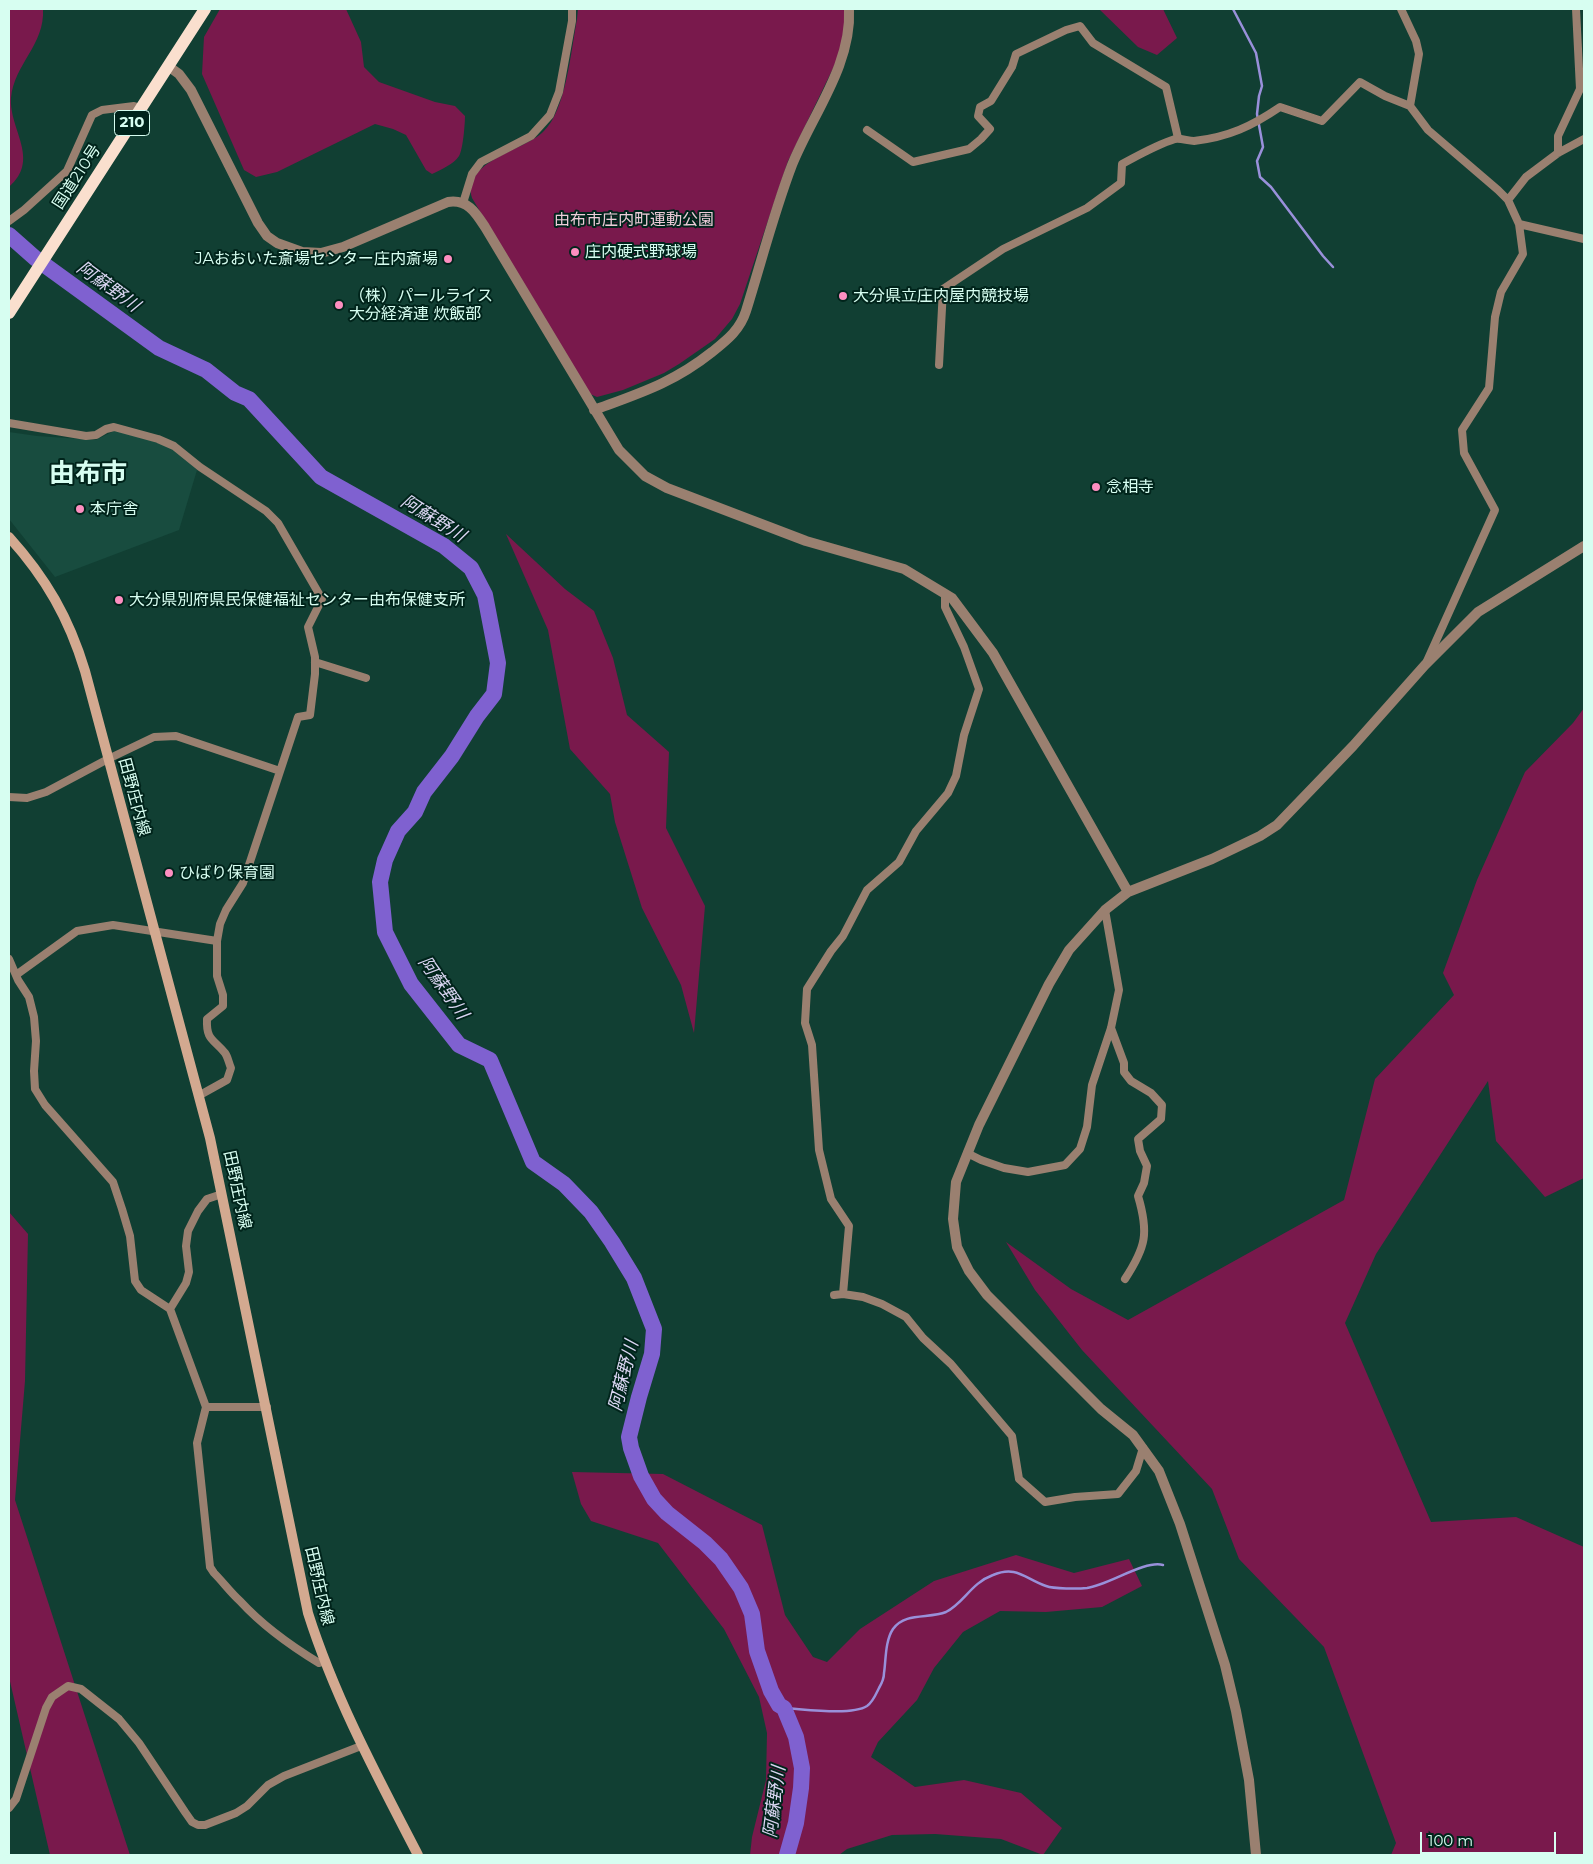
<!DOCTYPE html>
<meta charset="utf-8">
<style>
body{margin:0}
#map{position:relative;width:1593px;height:1864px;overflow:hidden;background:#113f33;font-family:Montserrat,sans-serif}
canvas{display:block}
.frame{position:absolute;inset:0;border:10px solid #d7fef1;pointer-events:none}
.scale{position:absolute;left:1420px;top:1832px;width:136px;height:22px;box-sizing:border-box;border:2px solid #d7fef1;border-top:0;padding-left:6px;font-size:15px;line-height:18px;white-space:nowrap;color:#d7fef1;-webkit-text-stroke:4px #00241b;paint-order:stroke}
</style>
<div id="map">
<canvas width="1593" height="1864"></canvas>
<div class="frame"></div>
<div class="scale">100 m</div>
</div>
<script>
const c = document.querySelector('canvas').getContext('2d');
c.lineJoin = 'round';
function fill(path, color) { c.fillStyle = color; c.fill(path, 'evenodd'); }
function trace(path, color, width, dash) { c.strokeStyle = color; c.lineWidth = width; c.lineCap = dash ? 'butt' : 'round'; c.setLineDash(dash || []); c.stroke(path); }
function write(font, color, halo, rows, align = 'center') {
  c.font = font + ' Montserrat,"Noto Sans JP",sans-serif'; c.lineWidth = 4; c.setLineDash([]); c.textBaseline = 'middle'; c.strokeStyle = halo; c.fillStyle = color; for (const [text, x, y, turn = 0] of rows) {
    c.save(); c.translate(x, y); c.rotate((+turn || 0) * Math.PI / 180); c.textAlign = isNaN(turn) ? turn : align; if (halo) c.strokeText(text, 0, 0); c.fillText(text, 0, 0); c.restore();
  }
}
fill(new Path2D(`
 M118,429l60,21 19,20 -18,60 -124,47 -46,-58v-87l28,4 59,4z`), '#184c3f');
fill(new Path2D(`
 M9,9h34c2,36 -29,55 -32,89 -2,32 30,61 -2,89z
 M220,9h126l15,33 3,25 15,15 56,20 20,4 10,10c0,8 -2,34 -6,40 -5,8 -19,14 -27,18l-6,-4 -20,-35 -13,-6 -18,-5 -98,48 -21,5 -12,-7 -42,-96 2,-37z
 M578,9h266v2l1,14 -6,31 -51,105 -41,122 -7,21 -8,15 -17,20 -36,25 -15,9 -41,17 -26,7 -7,-3 -118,-196c-10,-37 51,-47 71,-66 23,-21 28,-82 34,-113z
 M1099,9h64l14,29 -20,17 -19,-8z
 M506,534l59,55 29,22 19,47 14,57 42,37 -3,76 39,78 -11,127 -13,-48 -39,-77 -27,-86 -5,-28 -40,-45 -22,-119z
 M1584,708v470l-39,19 -49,-56 -8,-60 -112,173 -31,69 86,199 85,-5 68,30v308h-193l5,-12 -72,-196 -85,-88 -27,-70 -130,-139 -47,-60 -29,-48 65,47 57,31 216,-120 31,-121 79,-84 -11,-22 34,-93 48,-108 48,-49z
 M9,1212l19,22 -3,147 -10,119 115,355h-80l-41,-178z
 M572,1472l91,2 99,51 23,90 28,42 14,5 33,-33 74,-48 82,-26 58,18 55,-14 13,27 -40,21 -56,5 -46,-1 -37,21 -29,36 -17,32 -39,42 -7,15 44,30 49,-7 57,13 41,35 -19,27 -42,-16 -66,-5 -43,1 -45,14 -8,6h-89l2,-18 14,-57 1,-47 -8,-36 -35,-68 -66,-86 -67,-22 -10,-17z`), '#79194c');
trace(new Path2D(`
 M1233,9l23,44 6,33 -3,10 -2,18 6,33 -6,14 3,16 11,10 52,69 10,11
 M784,1708c20,1 67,8 83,-2 6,-4 9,-12 12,-18 3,-5 5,-9 5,-15 2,-13 1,-32 9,-44 12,-17 36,-10 53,-17 18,-9 25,-29 47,-37 24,-10 32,4 53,11 8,3 32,3 41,2 22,-3 57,-28 76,-23`), '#9990da', 2.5);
trace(new Path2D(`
 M9,235l26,23 124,90 47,22 29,23 14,6 72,78 123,69 27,22 14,27 13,68 -4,31 -17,22 -25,40 -28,36 -9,20 -17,19 -13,29 -5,22 5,50 26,52 48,61 31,15 43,102 31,22 27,28 21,30 22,36 20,51 -2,25 -13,43 -10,40 2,11 10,28 13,23 13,14 38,30 16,16 20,29 11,26 5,37 14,40 8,14 5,3 12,29 6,31 -1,20 -5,35 -9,32`), '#7f61d0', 16);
trace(new Path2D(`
 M1401,9l15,32 3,13 -9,52
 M867,130l46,32 56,-13 12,-10 9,-10 -12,-13 2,-9 11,-6 21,-34 4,-13 50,-24 14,-4 13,17 73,44 12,51
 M1558,153v-17l22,-47 -4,-80
 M1508,200l18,-23 32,-24 26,-14
 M463,203l9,-29 9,-12 50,-26 19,-21 9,-23 13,-71v-12
 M9,221l15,-11 43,-39 25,-56 10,-5 32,-4 7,2
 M1519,224l65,15
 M939,365l4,-76 60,-40 84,-41 34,-25 1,-19c17,-9 34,-19 53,-25 6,-1 13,2 19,2 35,-4 58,-15 86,-34l42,14 38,-39 25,14 25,10 18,24 70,60 10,10 11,24 4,30 -22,38 -6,25 -6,71 -27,42 2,23 31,57 -68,151
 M9,423l77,13 10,-1 10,-6 8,-2 44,12 16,7 26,21 66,44 12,12 44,76 -14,28 7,30v17l-5,41 -12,2 -55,166 -17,27 -6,14 -3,17v35l6,19v11l-16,13c-1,22 7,20 18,34 3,4 4,11 6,15l-4,12 -27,15
 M315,662l51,16
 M9,797l18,1 19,-6 62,-33 46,-22 22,-1 104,35
 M9,959l9,21 11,17 5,20 2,24 -2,30 1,18 10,16 68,77 9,27 8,27 5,45 6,9 29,19 36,98 -9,36 13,124 4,6c9,9 16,19 26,28 22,24 51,45 79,62l5,-2
 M16,975l61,-44 36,-6 104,16
 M1111,1028l13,35v9l7,9 20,12 11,12 -1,14 -23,20 2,12 7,15 -3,17 -6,13c11,37 8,51 -13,83
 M967,1153l14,7 23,8 24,4 37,-7 15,-16 7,-22 5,-42 19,-57 8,-38 -14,-80
 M843,1294l6,-68 -18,-27 -12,-49 -7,-105 -7,-22 2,-34 24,-38 12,-15 24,-46 32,-28 17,-31 32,-38 8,-17 8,-41 15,-46 -15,-42 -19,-40v-13
 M834,1295l9,-1 20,3 19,7 24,13 17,21 28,26 61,72 7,43 26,23 30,-5 43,-3 18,-23 7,-23
 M170,1309l16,-26 3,-11 -3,-26 2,-15 10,-20 9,-12 15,-5
 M206,1407h61
 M9,1808l7,-9 30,-91 6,-11 16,-11 13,3 38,30 20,24 46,69 7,10 6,3h7l31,-12 11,-7 21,-21 16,-9 77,-30`), '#9a8070', 8);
trace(new Path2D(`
 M168,66l11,8 12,16 67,133 9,13 10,7 25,9 19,1 22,-6 105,-45c20,-3 28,11 37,25l134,223 26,26 22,12 139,53 98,28 48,29 41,55 135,239
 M594,410c46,-17 79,-27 118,-58 15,-12 28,-22 34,-41 15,-48 28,-99 46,-146 20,-50 60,-100 57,-156
 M1256,1855l-7,-75 -13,-69 -11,-46 -21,-66 -24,-75 -21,-53 -26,-36 -32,-26 -114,-114 -18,-24 -12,-24 -4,-28 3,-37 23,-57 70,-141 20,-34 36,-40 23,-18 84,-33 48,-23 17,-11 76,-79 72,-81 53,-53 106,-66`), '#9a8070', 10);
trace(new Path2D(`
 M9,537c37,41 60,81 76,134l125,467 98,475c27,85 69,163 110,242`), '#d3a990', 10);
trace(new Path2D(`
 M9,313l196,-304`), '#fadfce', 12);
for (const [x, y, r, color] of [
 [575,252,5,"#fd8ec0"],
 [448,259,5,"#fd8ec0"],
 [843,296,5,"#fd8ec0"],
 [339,305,5,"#fd8ec0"],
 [1096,487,5,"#fd8ec0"],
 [80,509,5,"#fd8ec0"],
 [119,600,5,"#fd8ec0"],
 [169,873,5,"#fd8ec0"]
]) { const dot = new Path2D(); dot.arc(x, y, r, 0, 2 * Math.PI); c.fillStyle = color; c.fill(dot); trace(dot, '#00241b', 2); }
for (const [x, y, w] of [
 [132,123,35]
]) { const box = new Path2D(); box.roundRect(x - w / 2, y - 12.5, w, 25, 4); c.fillStyle = '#00241b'; c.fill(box); trace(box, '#d7fef1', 1); }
write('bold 15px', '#d7fef1', null, [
 ["210",132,123]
]);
write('16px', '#d7fef1', '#00241b', [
 ["国道210号",77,177,-57],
 ["田野庄内線",134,797,75],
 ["田野庄内線",237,1190,78],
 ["田野庄内線",319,1586,77]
]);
write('16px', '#ecccd8', '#00241b', [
 ["由布市庄内町運動公園",634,220]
]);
write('16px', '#d7fef1', '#00241b', [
 ["庄内硬式野球場",585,252],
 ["JAおおいた斎場センター庄内斎場",438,259,"right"],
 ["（株）パールライス",349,296],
 ["大分経済連 炊飯部",349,314],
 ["大分県立庄内屋内競技場",853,296],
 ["念相寺",1106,487],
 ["本庁舎",90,509],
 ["大分県別府県民保健福祉センター由布保健支所",129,600],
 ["ひばり保育園",179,873]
], 'left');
write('italic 18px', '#d9d5f1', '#00241b', [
 ["阿蘇野川",108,287,36],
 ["阿蘇野川",433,519,32],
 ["阿蘇野川",443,988,55],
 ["阿蘇野川",624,1376,-76],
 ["阿蘇野川",775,1802,-83]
]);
write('bold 26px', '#d7fef1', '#00241b', [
 ["由布市",88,474]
]);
</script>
